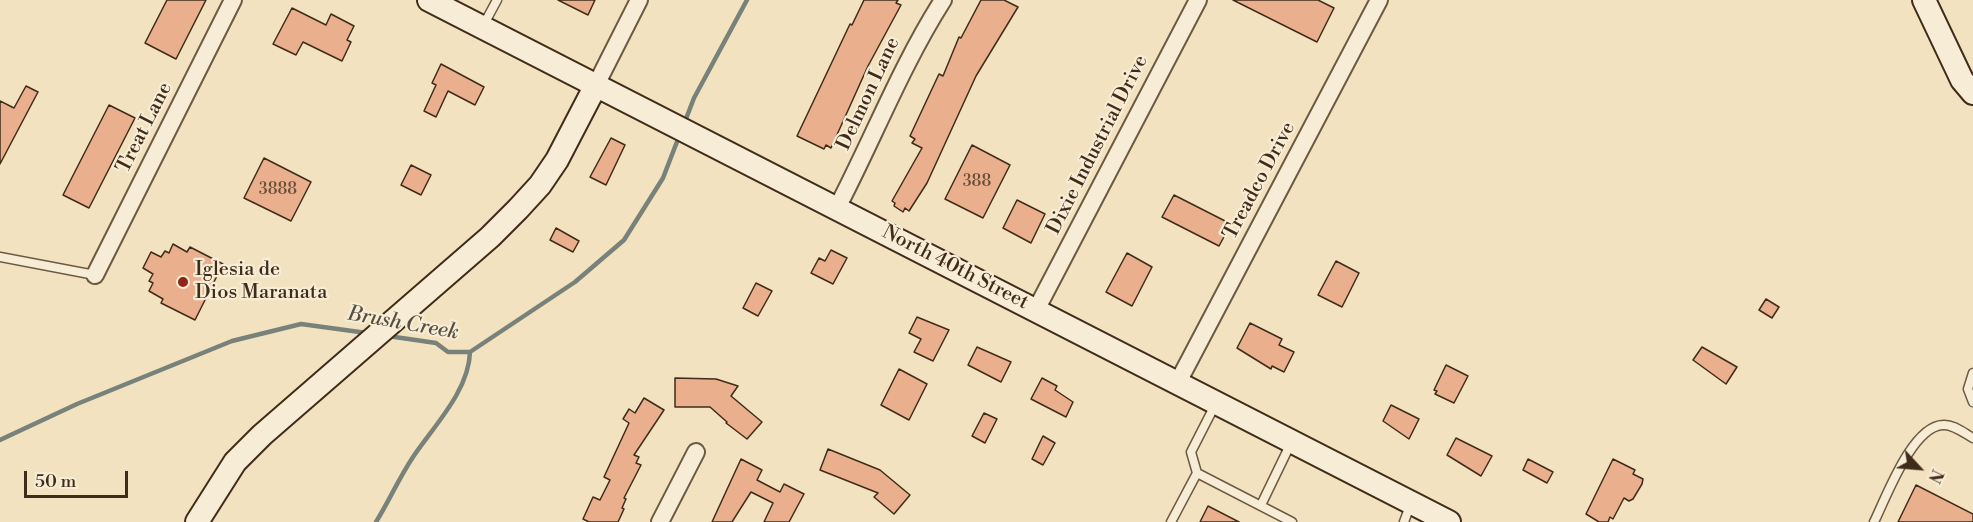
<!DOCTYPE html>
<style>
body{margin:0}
#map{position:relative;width:1973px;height:522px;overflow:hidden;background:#f2e2bf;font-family:"Libre Bodoni",serif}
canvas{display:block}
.north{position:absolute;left:1889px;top:438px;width:60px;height:60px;-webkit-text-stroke:4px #f7ecd5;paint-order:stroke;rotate:116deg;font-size:16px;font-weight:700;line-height:24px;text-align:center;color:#402c1a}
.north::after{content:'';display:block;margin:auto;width:21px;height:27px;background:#402c1a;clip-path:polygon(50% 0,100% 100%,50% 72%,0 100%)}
.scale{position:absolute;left:24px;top:471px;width:104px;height:27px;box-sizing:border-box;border:3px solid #402c1a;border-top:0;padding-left:8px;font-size:18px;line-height:21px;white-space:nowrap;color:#402c1a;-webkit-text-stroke:4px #f7ecd5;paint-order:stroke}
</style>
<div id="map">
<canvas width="1973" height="522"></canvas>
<div class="north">N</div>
<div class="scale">50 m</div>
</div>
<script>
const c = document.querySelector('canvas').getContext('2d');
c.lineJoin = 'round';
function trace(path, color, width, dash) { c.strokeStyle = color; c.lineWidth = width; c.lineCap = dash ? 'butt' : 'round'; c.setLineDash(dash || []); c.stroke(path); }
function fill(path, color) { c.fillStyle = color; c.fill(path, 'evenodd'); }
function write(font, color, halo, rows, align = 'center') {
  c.font = font + ' "Libre Bodoni",serif'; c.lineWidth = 4.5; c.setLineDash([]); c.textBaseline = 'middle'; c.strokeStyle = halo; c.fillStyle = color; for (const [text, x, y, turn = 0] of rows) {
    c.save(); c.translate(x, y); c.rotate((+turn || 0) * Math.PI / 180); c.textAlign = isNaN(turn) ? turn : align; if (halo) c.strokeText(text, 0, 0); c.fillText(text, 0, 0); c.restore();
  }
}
trace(new Path2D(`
 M684,124l10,-26 53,-98
 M388,336l48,7 12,9h22l105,-70 49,-42 39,-62 17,-44
 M0,440l77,-36 155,-63 69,-17 66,9
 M376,522c13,-21 23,-44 37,-65 20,-30 56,-66 57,-105`), '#78827a', 4.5);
const building = new Path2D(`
 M167,0h39l-30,59 -31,-16z
 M558,0h37l-7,15z
 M864,0h34l-2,3 5,2 -33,61 -37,82 -5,-3 -2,4 -27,-13 53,-112 2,1z
 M981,0h23l14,7 -42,69 -49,107 -18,28 -4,-3 -2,4 -9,-6 1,-3 -3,-2 30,-53 -10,-5 3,-4 -5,-3 29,-62 4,2 16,-39 2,1z
 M1233,0h85l16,8 -17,34z
 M292,8l34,17 5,-11 23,12 -7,14 4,2 -9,19 -39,-19 -7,13 -23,-11z
 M441,64l43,23 -9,18 -27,-14 -12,26 -12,-6 12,-26 -4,-2z
 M26,86l12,6 -38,72v-63l14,7z
 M109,105l26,13 -46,90 -26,-13z
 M611,138l14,7 -19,40 -16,-8z
 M972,145l38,20 -27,53 -38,-19z
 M264,158l47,24 -20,39 -47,-23z
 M411,165l20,10 -10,20 -20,-10z
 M1174,195l57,29 -12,22 -57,-29z
 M1017,200l28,14 -14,29 -28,-15z
 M556,228l23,13 -6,11 -23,-12z
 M173,244l14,8 3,-5 33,17 -28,56 -34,-17 2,-4 -14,-8 4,-8 -4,-2 4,-7 -10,-6 8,-16 10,5 4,-6 4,2z
 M831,250l16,8 -14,26 -22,-11 8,-15 6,3z
 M1127,253l25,14 -20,39 -26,-14z
 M1336,261l23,12 -17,34 -24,-12z
 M756,283l16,8 -14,25 -15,-8z
 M1766,299l13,8 -7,11 -13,-8z
 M917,317l32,13 -16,31 -19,-9 7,-13 -12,-6z
 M1250,323l32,16 -3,6 15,7 -10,20 -12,-6 -1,3 -34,-21z
 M977,347l34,15 -10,20 -33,-17z
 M1702,347l35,20 -11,17 -33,-24z
 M1446,365l22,11 -14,27 -19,-9 2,-3 -3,-1z
 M899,369l28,15 -18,36 -28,-15z
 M675,378l41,1 22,7 -7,10 31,26 -15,17 -21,-16 1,-1 -17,-15h-35z
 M1042,378l15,8 -2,4 18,12 -7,15 -35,-18z
 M644,398l20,12 -30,45 5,2 -3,6 5,2 -17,33 2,1 -4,9 2,1 -6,13h-29l-6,-3 10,-22 7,3 10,-20 -6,-3 25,-54 -6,-4 6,-10 6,4z
 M1391,405l28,14 -10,20 -26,-18z
 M984,413l13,6 -12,24 -13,-7z
 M1043,436l12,7 -12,22 -11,-6z
 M1456,438l36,18 -11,20 -34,-21z
 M828,449l52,21 30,25 -16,19 -20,-17 4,-4 -58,-23z
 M741,459l21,11 -5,10 23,12 4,-8 20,10 -15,28h-25l9,-19 -22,-11 -19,30h-20z
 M1528,459l25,13 -6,11 -24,-13z
 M1613,459l22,11 -2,4 10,5 -1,5 -9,15 -4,2 -5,-3 -11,21 -3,-2 -2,5h-9l-13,-8z
 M1916,485l57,29v8h-75z
 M1208,506l31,16h-39z`);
fill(building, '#eaaf8d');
trace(building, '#402c1a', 1.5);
const lane = new Path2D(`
 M483,26l14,-26
 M0,257l95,18
 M1973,373l-5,16 5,13
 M1197,473l-6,-21 24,-47
 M1261,505l30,-62
 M1171,522l26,-49 95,49
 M1404,522l7,-19
 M1874,522c12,-24 38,-96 69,-97 10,-1 21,8 30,13`);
const street = new Path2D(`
 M596,85l43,-85
 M837,208c36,-69 64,-142 106,-208
 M95,275l138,-275
 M1036,310l162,-310
 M1178,382l201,-382
 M660,522l36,-70`);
const secondary = new Path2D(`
 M429,0l1020,522
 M1924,0l38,80 11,13
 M197,522l38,-60 27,-27 228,-198 28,-28 22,-24 17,-25 39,-75`);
trace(lane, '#6c5a43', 11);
trace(street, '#6c5a43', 20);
trace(secondary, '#402c1a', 26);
trace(lane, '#f7ecd5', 8);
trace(street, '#f7ecd5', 16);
trace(secondary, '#f7ecd5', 22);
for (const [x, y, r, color] of [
 [183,282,6,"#8f2418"]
]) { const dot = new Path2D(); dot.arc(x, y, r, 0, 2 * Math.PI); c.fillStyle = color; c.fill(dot); trace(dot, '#f7ecd5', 2); }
write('16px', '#6a4d37', null, [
 ["388",977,182],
 ["3888",278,190]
]);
write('20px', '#402c1a', '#f7ecd5', [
 ["Delmon Lane",869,94,-65],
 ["Treat Lane",145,128,-63],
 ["Dixie Industrial Drive",1098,145,-63],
 ["Treadco Drive",1260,181,-62],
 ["North 40th Street",955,268,27]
]);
write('20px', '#402c1a', '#f7ecd5', [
 ["Iglesia de",195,270],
 ["Dios Maranata",195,293]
], 'left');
write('italic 21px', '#575042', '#f7ecd5', [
 ["Brush Creek",403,324,10]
]);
</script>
